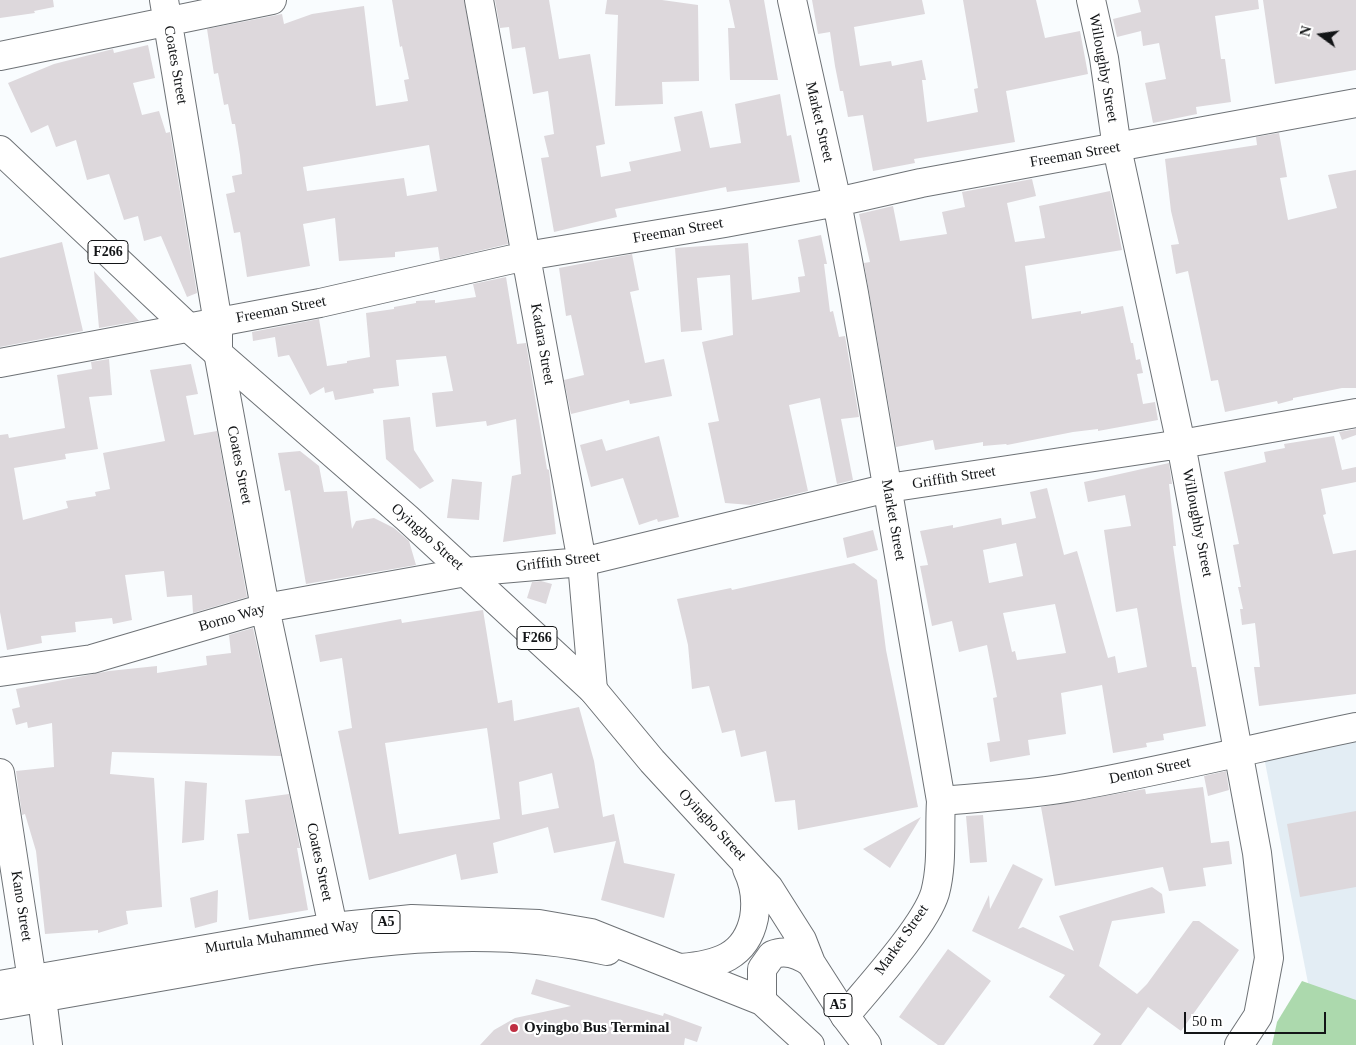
<!DOCTYPE html>
<style>
body{margin:0}
#map{position:relative;width:1356px;height:1045px;overflow:hidden;background:#f9fcfe;font-family:Georgia,serif}
canvas{display:block}
.north{position:absolute;left:1296px;top:10px;width:50px;height:50px;-webkit-text-stroke:4px #fff;paint-order:stroke;rotate:284deg;font-size:14px;font-weight:700;line-height:20px;text-align:center;color:#131517}
.north::after{content:'';display:block;margin:auto;width:18px;height:22px;background:#131517;clip-path:polygon(50% 0,100% 100%,50% 72%,0 100%)}
.scale{position:absolute;left:1184px;top:1012px;width:142px;height:22px;box-sizing:border-box;border:2px solid #131517;border-top:0;padding-left:6px;font-size:15px;line-height:18px;white-space:nowrap;color:#131517;-webkit-text-stroke:4px #fff;paint-order:stroke}
</style>
<div id="map">
<canvas width="1356" height="1045"></canvas>
<div class="north">N</div>
<div class="scale">50 m</div>
</div>
<script>
const c = document.querySelector('canvas').getContext('2d');
c.lineJoin = 'round';
function fill(path, color) { c.fillStyle = color; c.fill(path, 'evenodd'); }
function trace(path, color, width, dash) { c.strokeStyle = color; c.lineWidth = width; c.lineCap = dash ? 'butt' : 'round'; c.setLineDash(dash || []); c.stroke(path); }
function write(font, color, halo, rows, align = 'center') {
  c.font = font + ' Georgia,serif'; c.lineWidth = 4.5; c.setLineDash([]); c.textBaseline = 'middle'; c.strokeStyle = halo; c.fillStyle = color; for (const [text, x, y, turn = 0] of rows) {
    c.save(); c.translate(x, y); c.rotate((+turn || 0) * Math.PI / 180); c.textAlign = isNaN(turn) ? turn : align; if (halo) c.strokeText(text, 0, 0); c.fillText(text, 0, 0); c.restore();
  }
}
fill(new Path2D(`
 M1356,721v283l-47,-16 -46,-236z`), '#e3edf4');
fill(new Path2D(`
 M1302,981l54,19v45h-84l5,-23z`), '#acd9ad');
fill(new Path2D(`
 M0,0h53l1,7 -20,4 1,2 -35,5z
 M392,0h72l44,244 -68,16 -2,-13 -43,5v5l-56,4 -4,-43 -32,6 7,42 -63,11 -7,-45 -6,1 -8,-39 9,-2 -3,-16 10,-2 -2,-19 -5,-31h-3l-4,-20 -4,1 -6,-32 -4,1 -7,-45 75,-15 2,10 28,-10 52,-8 12,100 32,-5 -4,-21 5,-1 -7,-33 -2,1zM429,145l8,46 -30,5 -3,-18 -97,13 -4,-24z
 M495,0h54l10,59 31,-5 15,90 -9,2 5,31 30,-6 -2,-9 52,-11 -7,-34 28,-6 8,37 31,-5 -6,-39 45,-10 7,42 4,-1 9,47 -73,10 -1,-5 -111,22 2,8 -63,15 -13,-74 8,-1 -5,-21 10,-2 -6,-43 -15,3 -8,-47 -13,2 -3,-22 -9,1z
 M607,0h55l36,5 1,76 -37,1 1,22 -48,2 3,-91 -13,-1z
 M729,0h35l14,80h-48l-2,-52h7z
 M812,0h110l3,14 -71,13 6,39 31,-5 1,5 30,-6 4,20h-4l5,42 51,-10 -4,-23 4,-1 -15,-88h73l9,38 35,-7 8,43 -82,17 9,51 -101,17 1,4 -42,8 -10,-56 -15,2 -5,-26h-3l-5,-25 -5,-34 -12,2z
 M1138,0h120l1,9 -44,7 6,43h4l6,43 -35,5 1,7 -44,9 -8,-40 21,-4 -7,-36 -16,3 -2,-15 -24,6 -4,-18 28,-7z
 M1263,0h93v70l-81,14z
 M148,45l7,33 -22,5 9,32 17,-4 7,22 4,-1 27,161 -10,4 -26,-61 -17,5 -6,-25 -14,4 -15,-46 -22,6 -11,-40 -20,7 -8,-22 -17,8 -23,-50 46,-19 59,-15 1,4z
 M1279,133l8,44 -7,1 8,42 49,-12 -9,-33 28,-5v218h-14l-49,10v2l-15,4 -1,-3 -52,11 -7,-32 -7,1 -23,-110 -12,3 -5,-29 8,-1 -8,-33 -6,-52 92,-14 -1,-8z
 M1032,179l4,17 -29,7 8,39 30,-4 -6,-32 71,-15 12,59 -97,16 7,53 49,-8v3l42,-8 8,37h2l3,17 4,-1 3,14 -6,1 6,30 12,-2 3,18 -60,11v-2l-25,3 -66,13 -1,-1 -23,2v-4l-48,8 -2,-10 -37,7 -32,-184 6,-1 -11,-48 34,-8 7,35 47,-7 -5,-22 23,-5 -3,-15z
 M821,235l6,29h-3l6,48 3,-1 6,26 6,-1 14,81 -18,2 12,61 -16,4 -17,-86 -31,7 19,86 -57,14 -26,-2 -17,-80 11,-2 -17,-79 31,-7 -3,-60 -33,3 5,52 -21,2 -6,-84 73,-5 4,57 48,-8 -2,-15 7,-1 -7,-36z
 M62,242l21,89 -83,16v-89z
 M632,254l7,36 -9,2 15,71 19,-4 8,37 -42,8 -1,-4 -58,14 -7,-34 20,-5 -13,-60 -5,1 -7,-48z
 M94,271l45,50 -40,7z
 M506,277l11,67 9,-1 21,126 2,1 7,64 -53,8 9,-66 9,-2 -5,-55 -29,7 -1,-5 -50,6 -4,-34 21,-2 -7,-35 -50,4 3,26 -26,3 1,4 -39,7 -2,-9 -8,2 -1,-6 -14,8 -21,-40 -11,2 -3,-20 -22,4 -1,-9 67,-13 8,47 20,-3v-2l23,-4 -4,-44 28,-4v-2l22,-4v-2l19,-1v3l41,-6 -3,-13z
 M109,359l3,36 -23,2 9,52 -33,5 1,5 -52,9 9,52 45,-12 -2,-7 30,-5 -1,-4 15,-3 -7,-36 62,-12 -15,-71 41,-6 7,30 -12,2 8,39 23,-4 30,166 -54,16 -1,-18 -25,2 -3,-26 -39,4 7,45 -19,4 -1,-6 -37,4 1,10 -35,4 1,7 -35,7 -7,-38v-177l8,-1 1,4 56,-10 -8,-53 35,-6 -1,-7z
 M410,417l4,33 20,31 -14,8 -34,-30 -3,-39z
 M1356,429v6l-14,5 -3,-8z
 M659,436l20,81 -21,5 -1,-3 -18,6 -16,-47 -32,9 -11,-42 22,-6 4,12z
 M1334,436l8,34 14,-3v15l-35,7 5,25 -3,1 10,39 23,-4v144l-97,12 -5,-39h6l-5,-44 -13,2 -2,-16h3l-5,-22h3l-8,-42 6,-1 -15,-72 42,-10 -2,-10 21,-4 -1,-4z
 M300,451l19,15 5,26 23,-1 5,38 4,-8 18,-3 20,10 15,13 7,24 -110,19 -16,-94 -5,1 -7,-38z
 M1169,463l3,21h-3l7,62h-3l8,55 11,66h4l10,59 -43,8 1,6 -18,3 1,4 -34,6 -11,-68 -41,8 5,41 -38,6 2,15 -40,7 -3,-19 13,-2 -7,-43 4,-1 -10,-52 -28,7 -7,-31 -20,5 -12,-60 8,-1 -8,-34 33,-6v3l48,-10 1,7 34,-7 -6,-26 17,-4 17,67 13,-4 31,107 7,-2 3,17 29,-6 -10,-59 -21,4 -12,-82 27,-4 -6,-31 -37,7 -4,-20zM1016,543l7,33 -34,7 -6,-33zM1055,604l11,49 -49,7 -2,-9 -3,1 -9,-39z
 M452,479l30,3 -3,38 -32,-2z
 M873,530l5,20 -31,8 -4,-20z
 M854,563l23,17 9,70 32,157 -120,23 -3,-30 -20,2 -9,-51 -25,6 -6,-27 -13,3 -13,-47 -17,3 -4,-44 -11,-46 54,-11 1,2z
 M541,581l11,3 -6,20 -19,-6 5,-16z
 M483,610l15,93 14,-3 2,21 65,-14 15,54 9,56 11,-3 10,49 51,11 -11,44 -63,-18 15,-59 -62,12 -6,-26 -55,16 5,30 -37,7 -5,-26 -87,26 -31,-149 14,-3 -10,-70 -22,4 -5,-27 86,-16 1,4zM487,728l13,91 -101,15 -14,-91zM552,773l7,35 -37,7 -3,-33z
 M253,628l28,128 -169,-4 -2,22 44,4 8,129 -36,4 2,13 -30,9v-3l-53,4 -9,-83 -11,-37 -3,1 -6,-44 38,-4 -2,-44 -24,5 -1,-6 -11,3 -4,-16 8,-2 -4,-18 93,-18 48,-5v7l50,-8 -1,-9 25,-3 -2,-18z
 M1226,771l3,19 -21,6 -4,-20z
 M185,781l22,2 -3,57 -22,3z
 M1203,787l8,56 18,-2 3,23 -29,4 3,18 -37,5 -6,-24 -108,19 -14,-79 104,-18 1,5z
 M289,794l11,54h-3l11,62 -59,10 -12,-86 12,-1 -4,-33z
 M1356,811v76l-56,10 -13,-73z
 M983,815l4,47 -17,1 -4,-47z
 M921,817l-31,51 -27,-19z
 M1013,864l30,15 -25,50 5,-2 51,24 -15,-35 93,-29 10,7 3,19 -53,8 -13,45 38,28 10,-10 46,-63h6l40,29 -58,81 -33,-24 -27,38h-28l8,-11 -52,-37 16,-22 -93,-44 17,-36 1,14z
 M218,890l-1,32 -22,6 -5,-30z
 M948,949l43,32 -47,64h-6l-39,-28z
 M536,979l127,37 1,-3 38,14 -5,15 -12,-4 -1,7h-204l14,-15 21,-12 56,-12 -40,-12z`), '#ddd8dc');
const minor = new Path2D(`
 M164,0l54,323v29l47,256 68,319
 M479,0l103,562 11,128
 M792,0l45,202 17,91 87,508c-2,31 2,62 -6,92 -10,33 -66,94 -90,123
 M1091,0l13,58 13,90 64,296 76,409 12,105 -11,58 -19,29
 M0,56l272,-56
 M0,363l320,-60 206,-47 199,-33 112,-21 84,-19 435,-80
 M0,672l92,-13 173,-51 201,-36 116,-10 306,-74 293,-44 175,-31
 M0,773l32,207
 M941,801c42,-4 84,-6 125,-13 97,-17 193,-41 290,-61
 M42,998l6,47
 M0,1005c76,-13 152,-27 228,-40 124,-22 253,-43 379,-14`);
const highway = new Path2D(`
 M0,150l190,179 217,189 186,172 59,71 117,127 33,52 9,23 34,53 22,29
 M681,968c36,-3 65,-11 73,-50 3,-18 1,-33 -7,-49
 M0,985l333,-58 79,-8 127,5 52,9 171,68 48,44
 M762,1001v-32l10,-14c14,-6 28,0 39,8`);
trace(minor, '#6e7276', 30);
trace(highway, '#6e7276', 30);
trace(minor, '#fff', 28);
trace(highway, '#fff', 28);
for (const [x, y, r, color] of [
 [514,1028,5,"#bf2e42"]
]) { const dot = new Path2D(); dot.arc(x, y, r, 0, 2 * Math.PI); c.fillStyle = color; c.fill(dot); trace(dot, '#fff', 2); }
for (const [x, y, w] of [
 [108,252,40],
 [537,638,40],
 [386,922,28],
 [838,1005,28]
]) { const box = new Path2D(); box.roundRect(x - w / 2, y - 11.5, w, 23, 4); c.fillStyle = '#fff'; c.fill(box); trace(box, '#131517', 1); }
write('bold 14px', '#131517', null, [
 ["F266",108,252],
 ["F266",537,638],
 ["A5",386,922],
 ["A5",838,1005]
]);
write('15px', '#131517', '#fff', [
 ["Coates Street",175,65,80],
 ["Willoughby Street",1103,68,80],
 ["Market Street",819,122,77],
 ["Freeman Street",1075,155,-10],
 ["Freeman Street",678,231,-10],
 ["Freeman Street",281,310,-11],
 ["Kadara Street",542,344,80],
 ["Coates Street",239,465,79],
 ["Griffith Street",954,478,-9],
 ["Market Street",893,520,80],
 ["Willoughby Street",1197,523,79],
 ["Oyingbo Street",427,537,42],
 ["Griffith Street",558,562,-7],
 ["Borno Way",232,618,-16],
 ["Denton Street",1150,771,-12],
 ["Oyingbo Street",712,825,47],
 ["Coates Street",319,862,78],
 ["Kano Street",21,906,81],
 ["Murtula Muhammed Way",282,937,-9],
 ["Market Street",902,940,-55]
]);
write('bold 15px', '#131517', '#fff', [
 ["Oyingbo Bus Terminal",524,1028]
], 'left');
</script>
